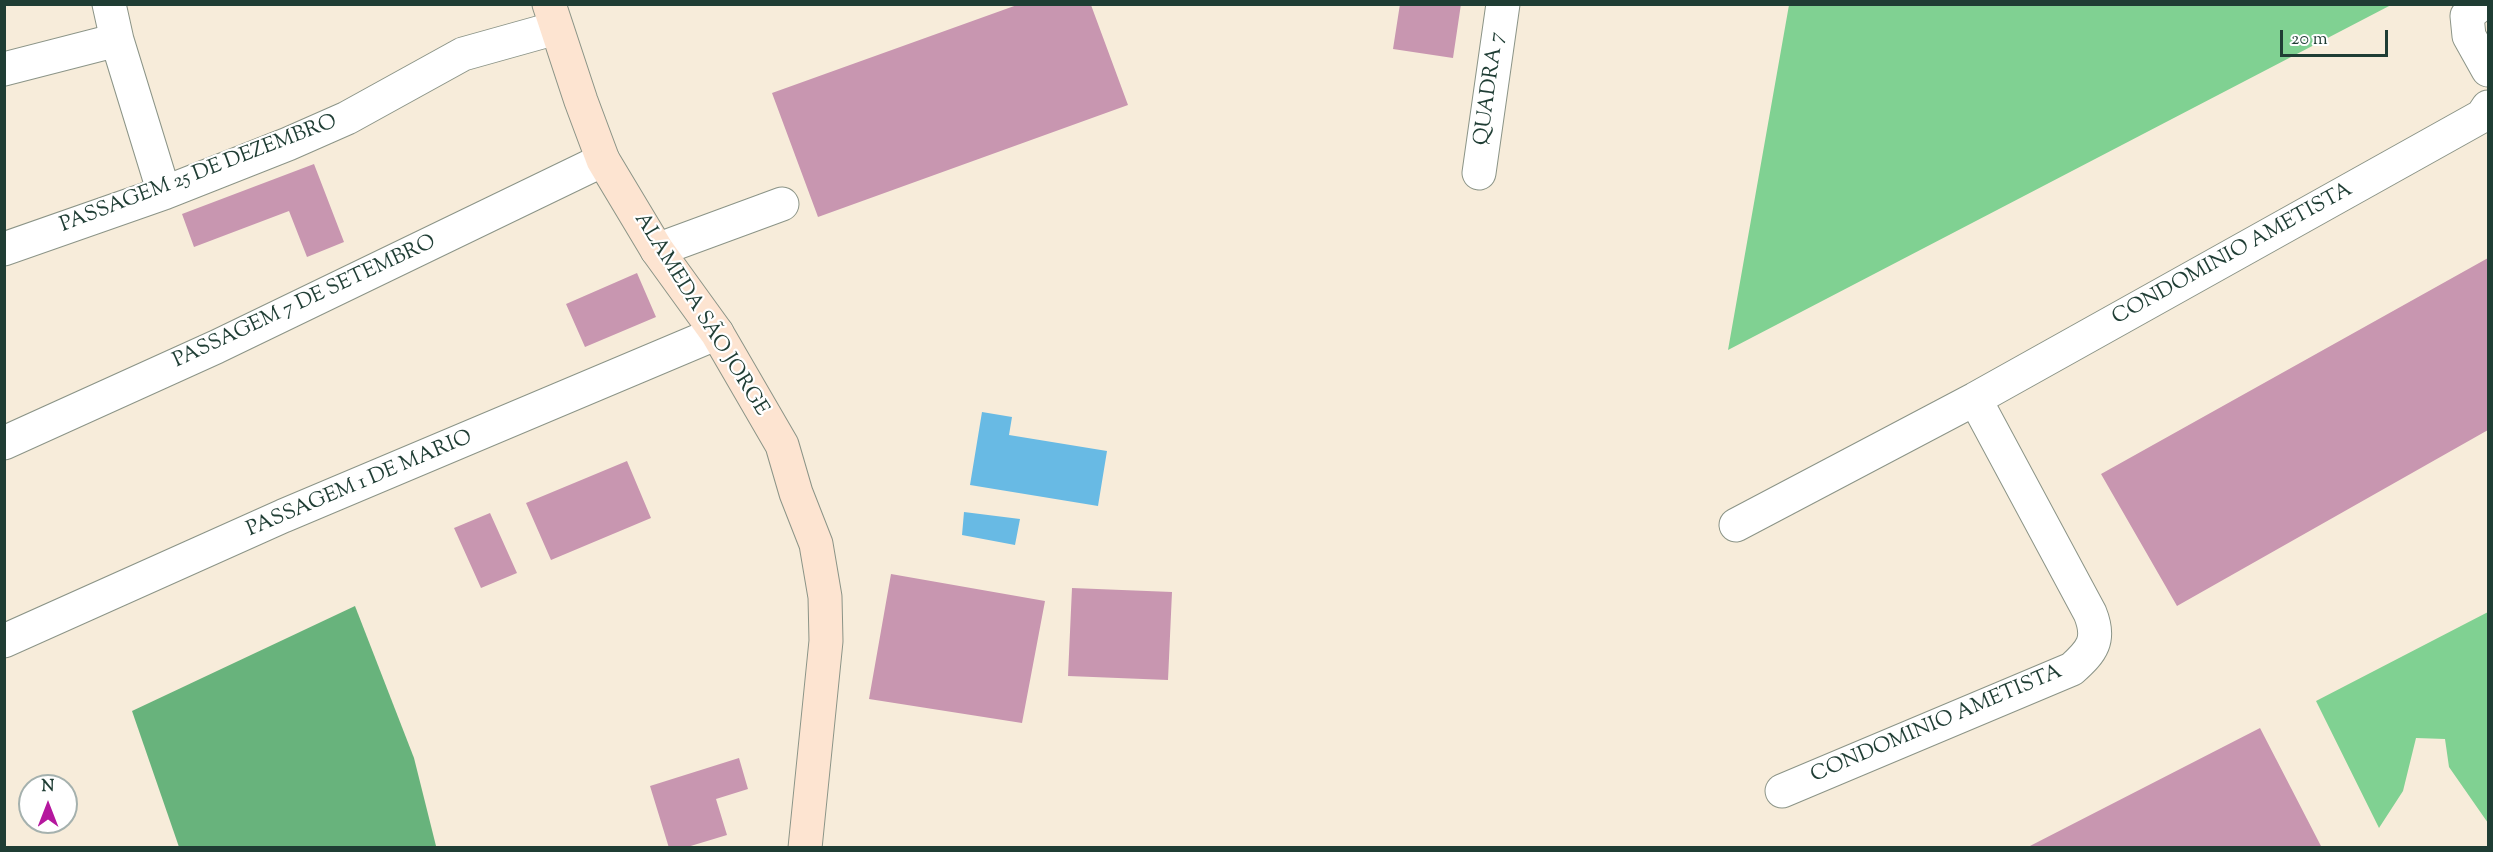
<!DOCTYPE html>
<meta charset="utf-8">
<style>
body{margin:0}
#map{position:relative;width:2493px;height:852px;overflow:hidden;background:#f7ecda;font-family:"Sorts Mill Goudy",serif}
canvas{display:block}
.frame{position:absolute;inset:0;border:6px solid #1f3d34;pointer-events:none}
.north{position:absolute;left:18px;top:774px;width:60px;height:60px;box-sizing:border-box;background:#fff;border:2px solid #a5b1ae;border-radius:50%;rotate:0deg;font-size:16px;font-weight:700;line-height:24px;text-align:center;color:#1f3d34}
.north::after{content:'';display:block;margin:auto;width:21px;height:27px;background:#b5179e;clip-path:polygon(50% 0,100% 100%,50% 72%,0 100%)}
.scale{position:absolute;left:2280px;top:30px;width:108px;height:27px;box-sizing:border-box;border:3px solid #1f3d34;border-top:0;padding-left:8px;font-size:18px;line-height:21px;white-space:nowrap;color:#1f3d34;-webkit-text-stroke:4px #fff;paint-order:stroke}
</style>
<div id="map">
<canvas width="2493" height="852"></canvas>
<div class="frame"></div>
<div class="north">N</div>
<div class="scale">20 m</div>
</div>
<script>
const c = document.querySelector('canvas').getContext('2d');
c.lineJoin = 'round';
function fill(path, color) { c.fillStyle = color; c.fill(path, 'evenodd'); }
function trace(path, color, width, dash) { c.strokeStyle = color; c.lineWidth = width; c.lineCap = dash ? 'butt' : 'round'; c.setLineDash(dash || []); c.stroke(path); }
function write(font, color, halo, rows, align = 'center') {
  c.font = font + ' "Sorts Mill Goudy",serif'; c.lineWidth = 4.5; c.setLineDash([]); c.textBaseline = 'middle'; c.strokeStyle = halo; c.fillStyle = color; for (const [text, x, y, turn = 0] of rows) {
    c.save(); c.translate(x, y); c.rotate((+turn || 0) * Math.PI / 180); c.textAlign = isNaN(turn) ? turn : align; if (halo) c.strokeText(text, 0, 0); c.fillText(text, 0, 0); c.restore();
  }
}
fill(new Path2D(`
 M1789,5v-1l602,1 -663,345z
 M2488,612v211l-39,-56 -4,-28 -29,-1 -13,53 -24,37 -63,-127z`), '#80d192');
fill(new Path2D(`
 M355,606l59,152 22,88 -257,1 -47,-136z`), '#68b37c');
fill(new Path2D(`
 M982,412l30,5 -3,18 98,16 -9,55 -128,-21z
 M964,512l56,7 -5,26 -53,-10z`), '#68bae4');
fill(new Path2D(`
 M1400,4h61l-8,54 -60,-9z
 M1017,5h74l37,100 -310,112 -46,-124z
 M314,164l30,78 -37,15 -18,-46 -95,36 -12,-33z
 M2488,258v172l-311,176 -76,-132z
 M637,273l19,44 -71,30 -19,-43z
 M627,461l24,57 -100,42 -25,-57z
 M490,513l27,60 -36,15 -27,-60z
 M891,574l154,27 -23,122 -153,-24z
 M1072,588l100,4 -4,88 -100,-4z
 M2260,728l62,120h-296z
 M739,758l9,31 -32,10 11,36 -43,13h-15l-19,-62z`), '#c896b0');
const street = new Path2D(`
 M109,4l8,36 47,153
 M2481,4l-14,12 2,20 19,34
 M4,69l113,-29
 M1479,173l24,-169
 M4,249l160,-56 124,-49 59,-26 116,-64 93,-26
 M657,250l125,-46
 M4,443l212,-96 387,-187
 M1736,525l239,-126 507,-283 6,-9
 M4,641l279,-125 434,-183
 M1782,791l290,-122c20,-18 29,-29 18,-56l-115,-214`);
const secondary = new Path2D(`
 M549,4l32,97 22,59 54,90 60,83 65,112 14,48 20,51 9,53 1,44 -21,207`);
trace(street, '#8b9487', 35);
trace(secondary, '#8b9487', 35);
trace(street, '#fff', 33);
trace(secondary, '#fde4d1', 33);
write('21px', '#1f3d34', '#fff', [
 ["QUADRA 7",1491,89,-82],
 ["PASSAGEM 25 DE DEZEMBRO",199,175,-21],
 ["CONDOMINIO AMETISTA",2233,255,-29],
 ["PASSAGEM 7 DE SETEMBRO",305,303,-25],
 ["ALAMEDA SÃO JORGE",700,315,58],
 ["PASSAGEM 1 DE MARIO",360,485,-23],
 ["CONDOMINIO AMETISTA",1937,725,-23]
]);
</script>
